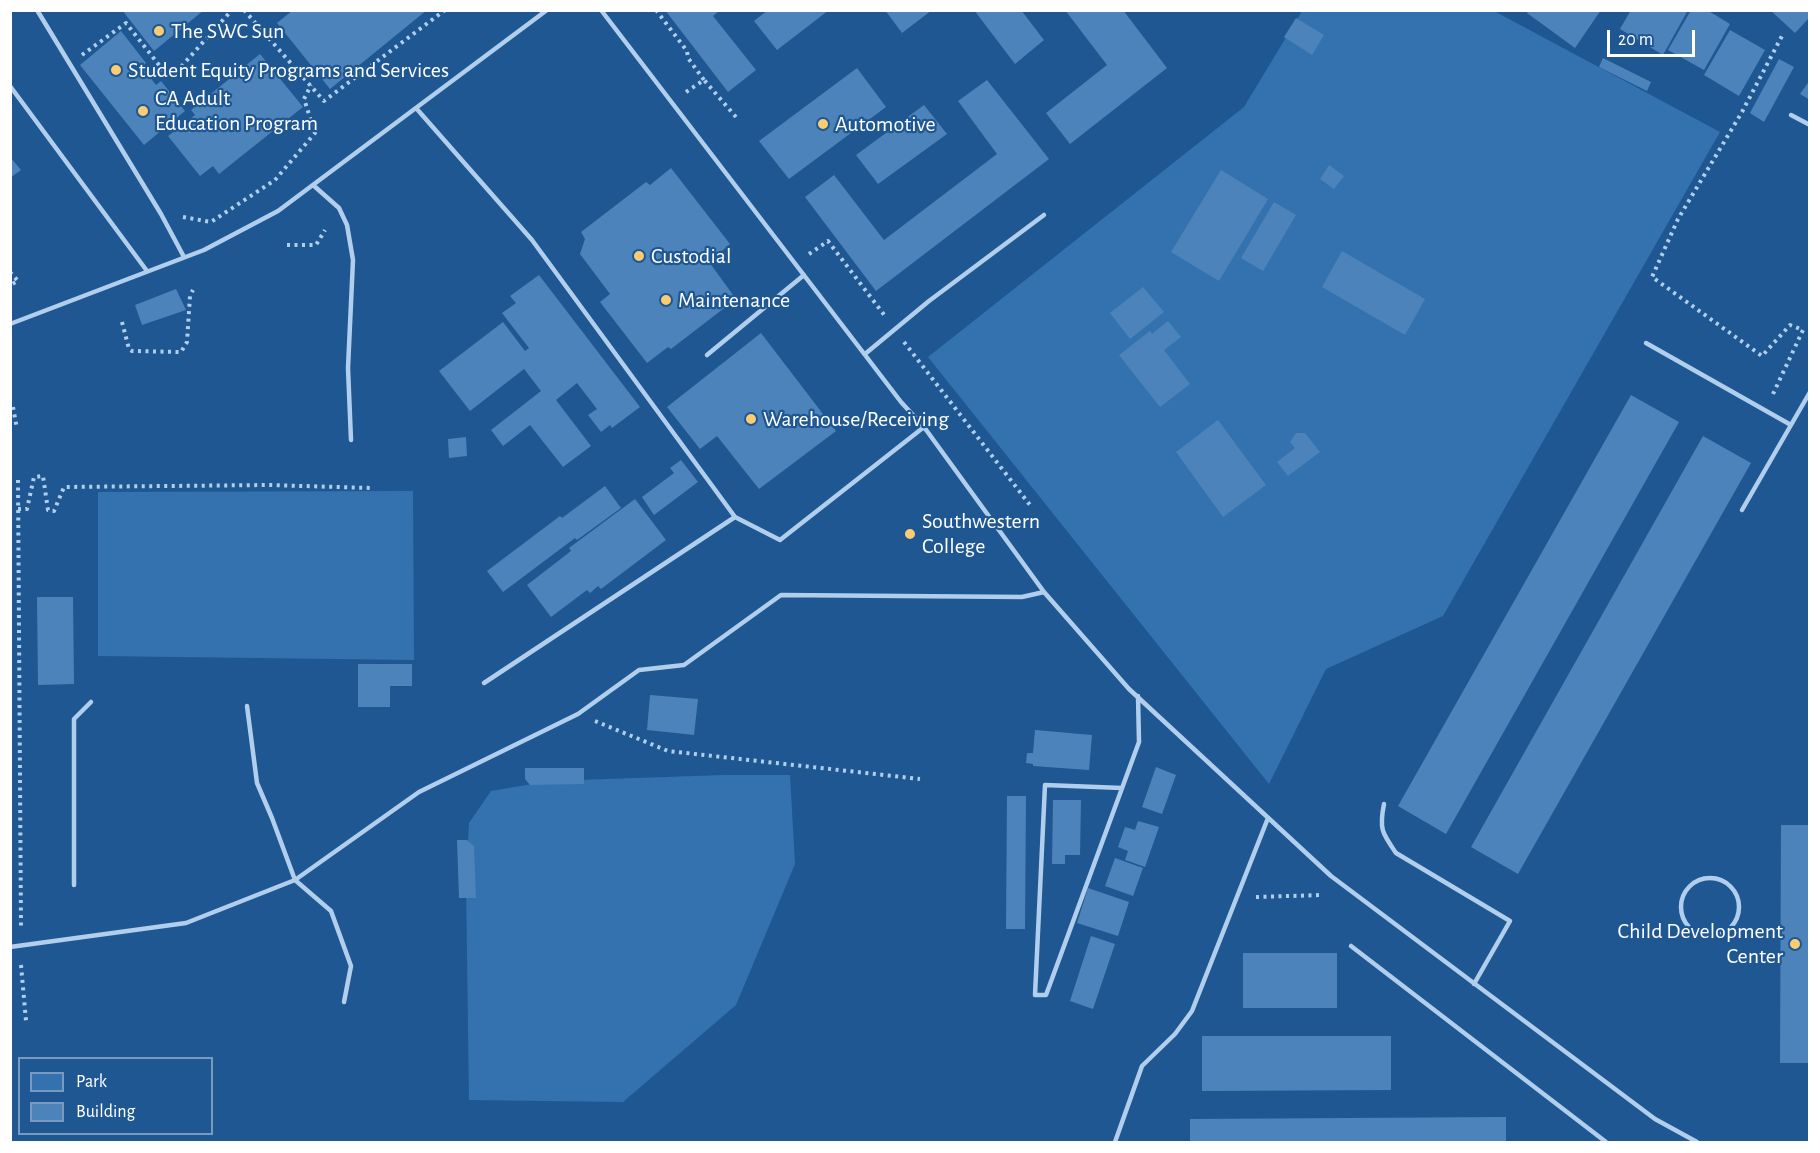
<!DOCTYPE html>
<style>
body{margin:0}
#map{position:relative;width:1820px;height:1153px;overflow:hidden;background:#1f5792;font-family:"Alegreya Sans",sans-serif}
canvas{display:block}
.frame{position:absolute;inset:0;border:12px solid #fff;pointer-events:none}
.legend{position:absolute;left:18px;top:1057px;width:195px;height:78px;box-sizing:border-box;background:#1f5792;border:2px solid #799abe;margin:0;padding:8px 10px;list-style:none;font-size:18px;color:#fff}
.legend li{display:flex;align-items:center;gap:12px;height:30px}
.legend b{width:30px;border:2px solid #799abe}
.scale{position:absolute;left:1607px;top:30px;width:88px;height:27px;box-sizing:border-box;border:3px solid #fff;border-top:0;padding-left:8px;font-size:18px;line-height:21px;white-space:nowrap;color:#fff;-webkit-text-stroke:4px #1f5792;paint-order:stroke}
</style>
<div id="map">
<canvas width="1820" height="1153"></canvas>
<div class="frame"></div>
<ul class="legend">
<li><b style="height:16px;background:#3372af"></b>Park</li>
<li><b style="height:16px;background:#4c83ba"></b>Building</li>
</ul>
<div class="scale">20 m</div>
</div>
<script>
const c = document.querySelector('canvas').getContext('2d');
c.lineJoin = 'round';
function fill(path, color) { c.fillStyle = color; c.fill(path, 'evenodd'); }
function trace(path, color, width, dash) { c.strokeStyle = color; c.lineWidth = width; c.lineCap = dash ? 'butt' : 'round'; c.setLineDash(dash || []); c.stroke(path); }
function write(font, color, halo, rows, align = 'center') {
  c.font = font + ' "Alegreya Sans",sans-serif'; c.lineWidth = 4.5; c.setLineDash([]); c.textBaseline = 'middle'; c.strokeStyle = halo; c.fillStyle = color; for (const [text, x, y, turn = 0] of rows) {
    c.save(); c.translate(x, y); c.rotate((+turn || 0) * Math.PI / 180); c.textAlign = isNaN(turn) ? turn : align; if (halo) c.strokeText(text, 0, 0); c.fillText(text, 0, 0); c.restore();
  }
}
fill(new Path2D(`
 M1302,11h192l226,121 -277,484 -117,53 -57,115 -341,-427 316,-250z
 M413,491l1,169 -316,-4v-164z
 M723,775h67l5,89 -59,141 -113,97 -154,-2 -3,-219 3,-58 22,-32 59,-10z`), '#3372af');
fill(new Path2D(`
 M122,10h82l-50,41z
 M293,10h134l-97,79 -53,-66z
 M665,10h55l-7,6 43,54 -28,22z
 M768,10h61l-52,40 -23,-29z
 M885,10h47l-30,23z
 M974,10h47l23,30 -29,24z
 M1065,10h58l44,58 -97,76 -24,-31 61,-48z
 M1529,10h72l-26,38 -48,-35z
 M1631,10h57l-25,45 -43,-26z
 M1691,10h16l23,14 -26,46 -36,-20z
 M1770,10h40v7l-15,16z
 M1296,18l28,17 -12,20 -28,-18z
 M1730,30l35,20 -26,46 -35,-21z
 M121,31l25,32 -4,4 14,18 5,-4 24,30 -41,34 -64,-80z
 M260,54l43,53 -84,67 -6,-8 -13,10 -32,-40 27,-21 -4,-5z
 M1603,58l48,24 -4,9 -48,-24z
 M1779,59l15,8 -30,55 -14,-9z
 M857,68l29,39 -97,72 -30,-38z
 M987,80l62,79 -173,132 -71,-94 29,-22 50,65 113,-86 -39,-53z
 M1810,80v20l-10,-6z
 M924,105l23,29 -69,50 -22,-29z
 M10,157l11,13 -11,8z
 M1329,165l15,11 -10,13 -14,-10z
 M671,168l59,76 -21,18 27,37 -65,50 -3,-2 -21,16 -47,-61 10,-8 -30,-40 5,-15 -4,-7 65,-50 4,3z
 M1221,170l47,29 -49,82 -48,-29z
 M1274,202l22,13 -33,56 -22,-13z
 M1342,251l83,48 -20,36 -83,-48z
 M539,275l101,132 -28,21 -2,-3 -9,7 -13,-17 9,-6 -20,-26 -21,17 35,46 -28,21 -33,-42 -27,21 -12,-16 50,-39 -17,-22 -54,42 -31,-40 64,-49 22,29 4,-3 -27,-35 14,-10 -6,-7z
 M1143,287l21,25 -34,27 -20,-26z
 M176,289l10,21 -44,15 -7,-20z
 M1168,321l13,16 -17,13 26,34 -30,23 -41,-52 31,-24 2,3z
 M761,333l75,98 -77,58 -42,-53 -17,13 -33,-42z
 M1631,395l48,27 -233,412 -48,-28z
 M1218,420l48,65 -43,32 -47,-65z
 M1296,433h9l15,19 -32,24 -11,-14 18,-14 -5,-6z
 M1703,436l48,27 -233,411 -47,-27z
 M466,437l1,19 -18,2 -1,-19z
 M681,460l17,22 -44,33 -12,-18 32,-24 -4,-5z
 M605,486l16,22 -44,32 -2,-2 -72,54 -16,-21 73,-55 2,2z
 M635,499l31,41 -65,49 -3,-3 -8,7 -3,-3 -36,27 -24,-32 44,-34 -2,-3z
 M37,597h36l1,87 -36,1z
 M358,664h54v22h-22v21h-32z
 M650,695l48,4 -4,36 -47,-5z
 M1035,730l57,5 -3,35 -56,-4v-2l-7,-1 1,-10h6z
 M1156,767l20,8 -14,39 -20,-7z
 M525,768h59v16l-54,1 -5,-6z
 M1007,796h19l-1,133h-19z
 M1053,800h28l-1,55h-15v9h-13z
 M1138,821l21,6 -14,40 -20,-7 3,-9 -10,-4 7,-20 10,3z
 M1781,825h29v238h-30z
 M457,840h10l7,6 2,52h-17z
 M1115,858l28,10 -10,28 -28,-10z
 M1088,888l41,14 -11,34 -41,-13z
 M1091,936l24,8 -22,65 -23,-8z
 M1243,953h94v55h-94z
 M1202,1036h189v54l-189,1z
 M1506,1117v25h-316v-23z`), '#4c83ba');
trace(new Path2D(`
 M244,10l80,91 121,-91
 M656,10l31,41 1,7 16,22
 M82,55l44,-32 44,56 62,-69
 M686,92l18,-12 32,37
 M183,217l28,5 64,-42 40,-47 -11,-34 7,-14
 M287,245h29l9,-15
 M809,254l19,-13 57,75
 M10,272l8,9 -8,4
 M122,322l7,27 3,2 49,1 6,-10 3,-46 3,-6
 M904,342l126,163
 M1773,394l30,-64 -13,-5 -28,31 -110,-79 26,-58 64,-107 41,-78
 M13,407l4,22
 M18,480l3,447
 M18,509h9l7,-32 9,-1 5,34 6,1 10,-24 205,-2 102,3
 M595,721l73,30 252,28
 M1256,897l67,-2
 M21,965l5,56`), '#b1cfed', 4, [3, 4.5]);
trace(new Path2D(`
 M37,10l124,204 23,43
 M601,10l300,392 23,25 120,165 85,97 202,187 324,243 42,23
 M10,86l137,185
 M416,108l116,132 203,277
 M1791,115l19,10
 M313,185l26,23 8,17 6,35 -5,108 3,72
 M10,324l194,-74 74,-39 269,-201
 M1646,343l145,82
 M865,354l64,-53 115,-86
 M707,355l97,-80
 M1742,510l68,-118
 M484,683l251,-166 45,23 144,-113
 M247,706l10,77 15,35 23,62 36,31 20,55 -7,36
 M1122,788l-77,-3 -10,210h11l93,-253 -1,-46
 M1384,804c-5,25 -2,29 12,49l114,68 -36,63
 M1681 907a29 29 0 1 1 58 0a29 29 0 1 1-58 0Z
 M74,885v-166l17,-17
 M1351,946l255,196
 M10,947l176,-24 109,-43 124,-88 159,-78 61,-44 45,-5 97,-70 241,2 22,-5
 M1115,1142l27,-76 33,-32 17,-23 76,-193`), '#b1cfed', 4.5);
for (const [x, y, r, color] of [
 [159,31,6,"#fbcc71"],
 [116,70,6,"#fbcc71"],
 [143,111,6,"#fbcc71"],
 [823,124,6,"#fbcc71"],
 [639,256,6,"#fbcc71"],
 [666,300,6,"#fbcc71"],
 [751,419,6,"#fbcc71"],
 [910,534,6,"#fbcc71"],
 [1795,944,6,"#fbcc71"]
]) { const dot = new Path2D(); dot.arc(x, y, r, 0, 2 * Math.PI); c.fillStyle = color; c.fill(dot); trace(dot, '#1f5792', 2); }
write('22px', '#fff', '#1f5792', [
 ["The SWC Sun",171,31],
 ["Student Equity Programs and Services",128,70],
 ["CA Adult",155,98],
 ["Education Program",155,123],
 ["Automotive",835,124],
 ["Custodial",651,256],
 ["Maintenance",678,300],
 ["Warehouse/Receiving",763,419],
 ["Southwestern",922,521],
 ["College",922,546],
 ["Child Development",1783,931,"right"],
 ["Center",1783,956,"right"]
], 'left');
</script>
